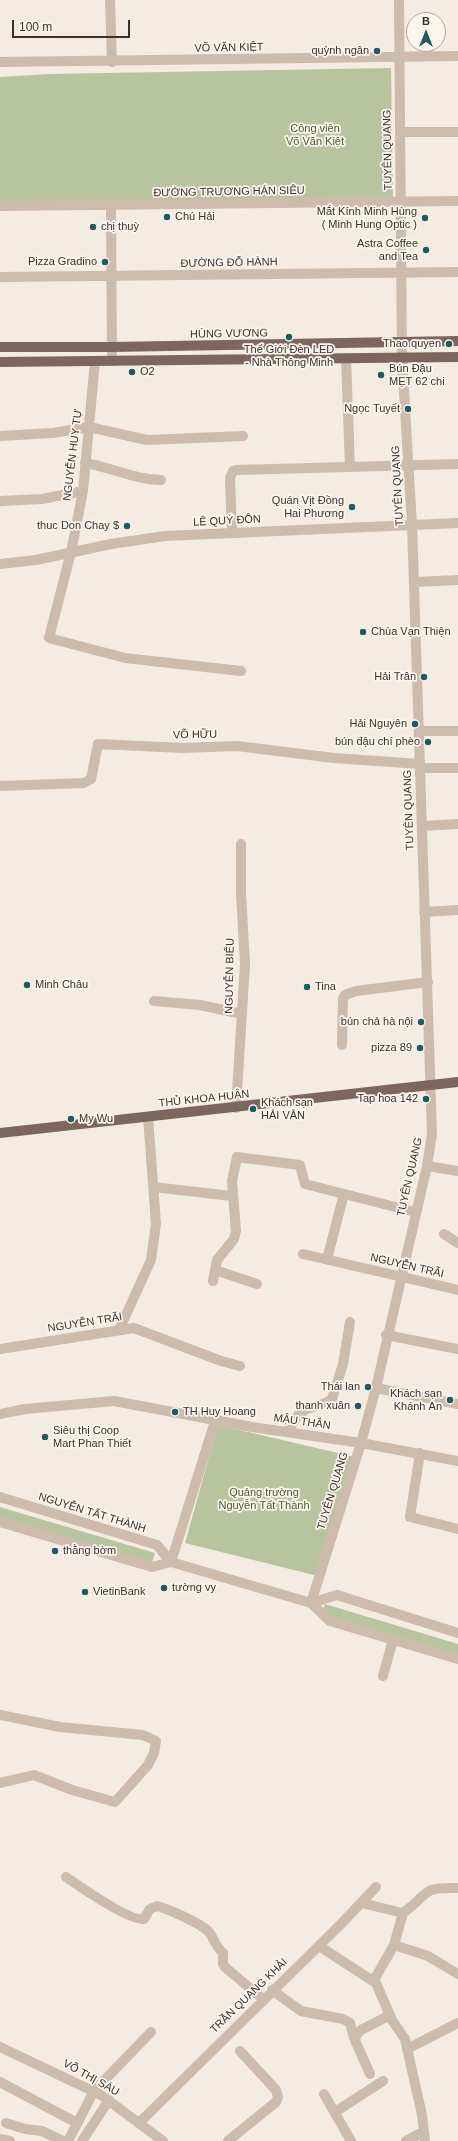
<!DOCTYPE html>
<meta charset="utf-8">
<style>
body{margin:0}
#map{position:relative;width:458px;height:2141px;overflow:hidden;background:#f4ebe1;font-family:Helvetica,sans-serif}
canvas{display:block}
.north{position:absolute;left:406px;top:12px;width:40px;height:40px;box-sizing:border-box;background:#fbf5ee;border:1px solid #aea6a0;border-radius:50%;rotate:0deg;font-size:11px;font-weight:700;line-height:16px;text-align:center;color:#3b302b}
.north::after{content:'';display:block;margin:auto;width:14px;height:18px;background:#1f5a5e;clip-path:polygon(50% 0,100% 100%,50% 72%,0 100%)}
.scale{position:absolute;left:12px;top:20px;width:118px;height:18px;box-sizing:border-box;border:2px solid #3b302b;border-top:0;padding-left:5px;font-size:12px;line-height:14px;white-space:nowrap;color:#3b302b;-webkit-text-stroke:3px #fbf5ee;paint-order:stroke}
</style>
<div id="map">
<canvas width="458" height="2141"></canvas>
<div class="north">B</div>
<div class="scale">100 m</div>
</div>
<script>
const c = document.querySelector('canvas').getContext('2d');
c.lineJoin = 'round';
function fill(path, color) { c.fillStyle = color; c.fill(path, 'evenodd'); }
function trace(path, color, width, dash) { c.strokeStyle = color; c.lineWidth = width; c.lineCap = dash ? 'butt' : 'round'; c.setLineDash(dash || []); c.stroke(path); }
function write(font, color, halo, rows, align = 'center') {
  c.font = font + ' Helvetica,sans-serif'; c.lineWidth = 3.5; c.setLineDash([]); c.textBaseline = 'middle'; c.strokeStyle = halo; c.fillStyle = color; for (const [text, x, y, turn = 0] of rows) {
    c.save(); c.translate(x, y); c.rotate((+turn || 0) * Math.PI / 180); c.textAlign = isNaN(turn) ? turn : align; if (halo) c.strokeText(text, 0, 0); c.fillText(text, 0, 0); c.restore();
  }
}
fill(new Path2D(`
 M391,68l2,132 -393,3v-126l50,-3z
 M218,1425l137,32 -33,120 -137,-34z
 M0,1507l155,46 -4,13 -151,-46z
 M325,1604l133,40v11l-136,-40z`), '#b8c4a0');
trace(new Path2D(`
 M110,0l2,62
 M0,62l458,-6
 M400,132h58
 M111,205l1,156
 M0,206l458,-5
 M0,277l458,-5
 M346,358l4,109
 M95,361l-12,130 -12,61 -22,86 76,20 116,13
 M0,436l53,-3 36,-6 58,13 96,-4
 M85,463c26,4 50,17 76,17
 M0,501l42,-2 41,-8
 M232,532l-2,-54 3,-7 3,-1 222,-6
 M0,564l36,-4 75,-16 54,-8 293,-13
 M414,582l44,-2
 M419,731h39
 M420,768h38
 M0,786l84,-3 7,-4 7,-35 85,4 54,-2 97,12 86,6
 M422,826l36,-2
 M424,912l34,-2
 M154,1001l46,4 42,9
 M342,1045l1,-46 2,-4 11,-4 72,-9
 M236,1108l9,-144 -4,-71v-49
 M427,1166l31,5
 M153,1187l79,9
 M444,1234l14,9
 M303,1254l155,36
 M327,1259l17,-65
 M215,1270l42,14
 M213,1281l4,-21 17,-21 2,-8 -4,-50 5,-24 63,8 5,19 110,28
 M119,1330l32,-70 5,-36 -8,-107
 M386,1335l72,14
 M0,1349l134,-21 87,33 19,5
 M376,1388l82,16
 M0,1414l25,-5 89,-8 138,26 109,16 97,18
 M287,1432c5,-8 10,-18 18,-22 9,-5 19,-4 27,-11l11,-35 7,-42
 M420,1453l-10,64 48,12
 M0,1497l157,48 14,17
 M0,1522l152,45 19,-5 140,41 19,18 128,38
 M171,1562l44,-141
 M311,1603l50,-160 15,-55 51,-222 5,-32 -20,-609 -10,-167 -3,-358
 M311,1603l26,-8 121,38
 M383,1676l10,-36
 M0,1715l60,12 83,8 13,6 -2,12 -6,12 -33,37 -43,-12 -38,-15 -34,8
 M66,1877c13,9 65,45 78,42l6,-10 7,-3c11,3 43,17 51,25 6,6 6,14 15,22v11l3,4 37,31
 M361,1903l42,10c28,-20 16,-26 55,-25
 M394,1945l34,11 30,18
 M319,1946l57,37 16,37 13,19 17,76 3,26
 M374,1980l20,-35 9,-32
 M272,1990l29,21 42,8 7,4 4,15 16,36
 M354,2038l7,-8 29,-15
 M0,2047l101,48 62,46
 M407,2049l51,-26
 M0,2082l77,41
 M324,2094l27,47
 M335,2112l48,-31
 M6,2123l19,6 17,2 21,10
 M139,2123l201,-198 36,-38
 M0,2139l10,2
 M68,2141l26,-50 57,-59
 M82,2141l27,-41
 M228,2141l48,-39 2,-5 -2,-7 -36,-39
 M406,2141l17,-9`), '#cdbbac', 10);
trace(new Path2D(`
 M0,347h112l346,-6
 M0,362l458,-5
 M0,1133l458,-51`), '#7d675c', 10);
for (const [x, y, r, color] of [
 [377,51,4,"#1f5a5e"],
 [167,217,4,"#1f5a5e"],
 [425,218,4,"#1f5a5e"],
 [93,227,4,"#1f5a5e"],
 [426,250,4,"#1f5a5e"],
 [105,262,4,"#1f5a5e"],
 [289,337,4,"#1f5a5e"],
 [449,344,4,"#1f5a5e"],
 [132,372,4,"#1f5a5e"],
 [381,375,4,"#1f5a5e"],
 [408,409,4,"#1f5a5e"],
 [352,507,4,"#1f5a5e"],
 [127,526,4,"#1f5a5e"],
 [363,632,4,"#1f5a5e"],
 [424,677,4,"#1f5a5e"],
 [415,724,4,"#1f5a5e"],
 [428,742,4,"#1f5a5e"],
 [27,985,4,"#1f5a5e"],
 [307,987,4,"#1f5a5e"],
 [421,1022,4,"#1f5a5e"],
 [420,1048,4,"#1f5a5e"],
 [426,1099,4,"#1f5a5e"],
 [253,1109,4,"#1f5a5e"],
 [71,1119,4,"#1f5a5e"],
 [368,1387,4,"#1f5a5e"],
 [450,1400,4,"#1f5a5e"],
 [358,1406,4,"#1f5a5e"],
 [175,1412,4,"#1f5a5e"],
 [45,1437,4,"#1f5a5e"],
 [55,1551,4,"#1f5a5e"],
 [164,1588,4,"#1f5a5e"],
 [85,1592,4,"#1f5a5e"]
]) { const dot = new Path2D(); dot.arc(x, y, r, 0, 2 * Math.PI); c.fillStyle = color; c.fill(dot); trace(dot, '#fbf5ee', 1.5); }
write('11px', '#3b302b', '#fbf5ee', [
 ["VÕ VĂN KIỆT",229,48,-1],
 ["TUYÊN QUANG",388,150,-91],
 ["ĐƯỜNG TRƯƠNG HÁN SIÊU",229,192,-1],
 ["ĐƯỜNG ĐỖ HÀNH",229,263,-1],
 ["HÙNG VƯƠNG",229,334,-1],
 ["NGUYỄN HUY TỰ",73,455,-83],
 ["TUYÊN QUANG",398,486,-93],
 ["LÊ QUÝ ĐÔN",227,521,-3],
 ["VÕ HỮU",195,735,-1],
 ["TUYÊN QUANG",409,810,-92],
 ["NGUYỄN BIỂU",230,976,-89],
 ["THỦ KHOA HUÂN",204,1099,-6],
 ["TUYÊN QUANG",410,1177,-77],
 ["NGUYỄN TRÃI",407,1266,13],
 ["NGUYỄN TRÃI",85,1323,-9],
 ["MẬU THÂN",302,1422,8],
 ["TUYÊN QUANG",333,1491,-73],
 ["NGUYỄN TẤT THÀNH",92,1513,17],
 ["TRẦN QUANG KHẢI",249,1996,-44],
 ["VÕ THỊ SÁU",91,2078,29]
]);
write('11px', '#3b302b', '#fbf5ee', [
 ["quỳnh ngân",369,51],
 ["Mắt Kính Minh Hùng",417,212],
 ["( Minh Hung Optic )",417,225],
 ["Chú Hải",175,217,"left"],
 ["chị thuỳ",101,227,"left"],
 ["Astra Coffee",418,244],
 ["and Tea",418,257],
 ["Pizza Gradino",97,262],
 ["Thao quyen",441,344],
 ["Thế Giới Đèn LED",289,350,"center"],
 ["- Nhà Thông Minh",289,363,"center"],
 ["Bún Đậu",389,369,"left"],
 ["MẸT 62 chi",389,382,"left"],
 ["O2",140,372,"left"],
 ["Ngọc Tuyết",400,409],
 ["Quán Vịt Đồng",344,501],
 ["Hai Phương",344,514],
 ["thuc Don Chay $",119,526],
 ["Chùa Vạn Thiện",371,632,"left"],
 ["Hải Trân",416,677],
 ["Hải Nguyên",407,724],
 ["bún đậu chí phèo",420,742],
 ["Minh Châu",35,985,"left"],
 ["Tina",315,987,"left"],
 ["bún chả hà nội",413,1022],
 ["pizza 89",412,1048],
 ["Tap hoa 142",418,1099],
 ["Khách sạn",261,1103,"left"],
 ["HẢI VÂN",261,1116,"left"],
 ["My Wu",79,1119,"left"],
 ["Thái lan",360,1387],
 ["Khách sạn",442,1394],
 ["Khánh An",442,1407],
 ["thanh xuân",350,1406],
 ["TH Huy Hoang",183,1412,"left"],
 ["Siêu thị Coop",53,1431,"left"],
 ["Mart Phan Thiết",53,1444,"left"],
 ["thằng bờm",63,1551,"left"],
 ["tường vy",172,1588,"left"],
 ["VietinBank",93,1592,"left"]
], 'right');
write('11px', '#4a5a2e', '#fbf5ee', [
 ["Công viên",315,129],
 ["Võ Văn Kiệt",315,142],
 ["Quảng trường",264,1493],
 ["Nguyễn Tất Thành",264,1506]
]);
</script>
